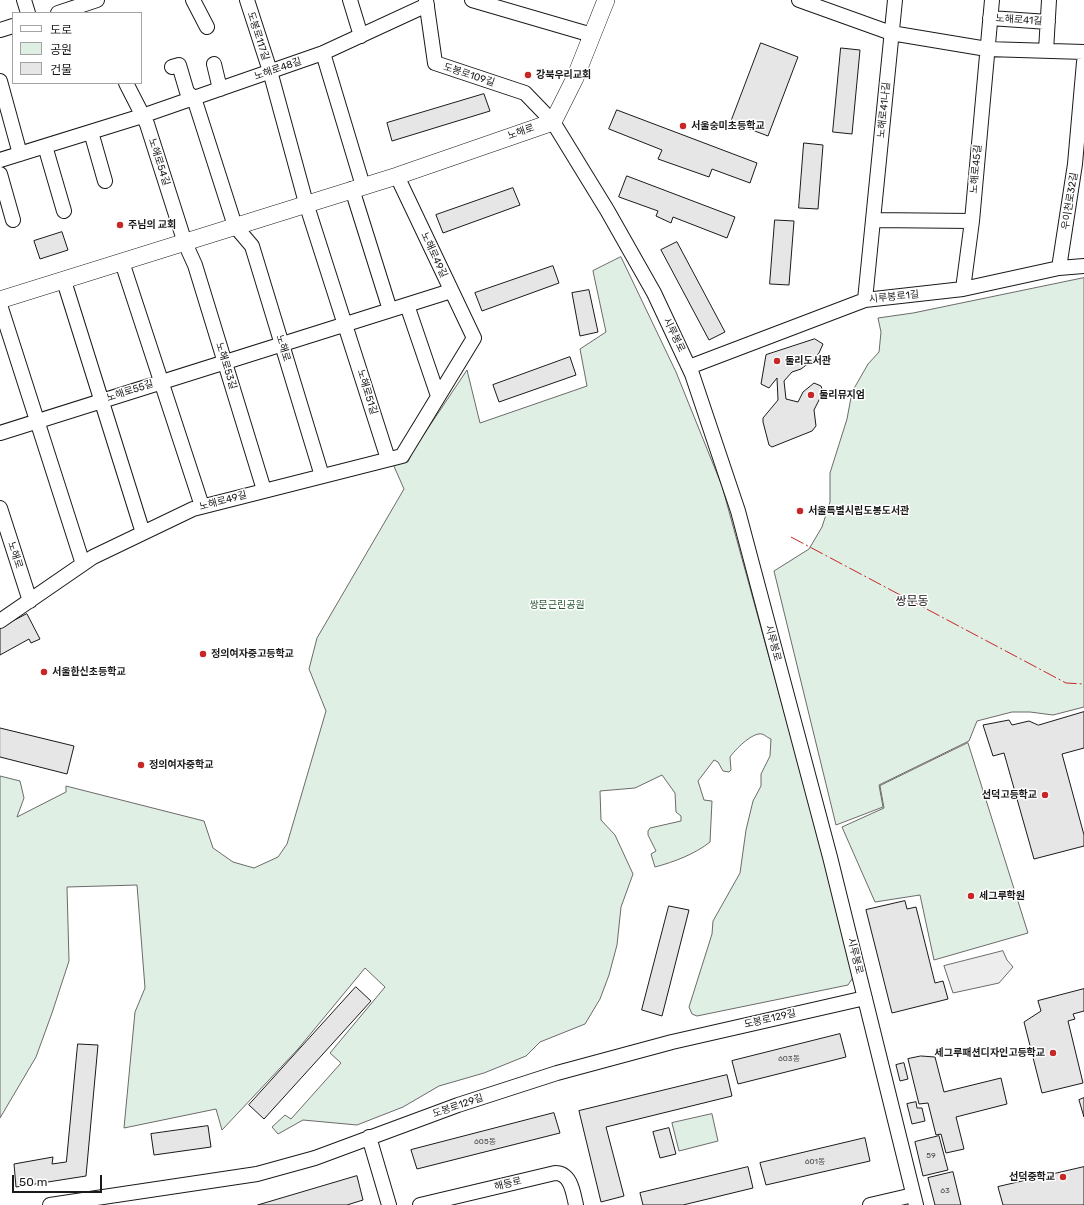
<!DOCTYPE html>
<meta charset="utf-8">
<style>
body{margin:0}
#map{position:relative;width:1084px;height:1205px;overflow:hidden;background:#fff;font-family:Rubik,"Noto Sans KR",sans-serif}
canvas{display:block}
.legend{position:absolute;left:12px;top:12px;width:130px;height:72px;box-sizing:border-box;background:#fff;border:1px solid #a3a3a3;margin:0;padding:5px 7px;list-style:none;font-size:12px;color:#1a1a1a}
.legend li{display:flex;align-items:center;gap:8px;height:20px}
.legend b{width:20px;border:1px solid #a3a3a3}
.scale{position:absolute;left:12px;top:1175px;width:90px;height:18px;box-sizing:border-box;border:2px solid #1a1a1a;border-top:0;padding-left:5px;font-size:12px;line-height:14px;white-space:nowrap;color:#1a1a1a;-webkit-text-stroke:3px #fff;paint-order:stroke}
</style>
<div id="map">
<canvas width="1084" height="1205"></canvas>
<ul class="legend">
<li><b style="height:5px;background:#fff"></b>도로</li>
<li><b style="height:11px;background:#e0efe3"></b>공원</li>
<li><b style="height:11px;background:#e6e6e6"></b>건물</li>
</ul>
<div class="scale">50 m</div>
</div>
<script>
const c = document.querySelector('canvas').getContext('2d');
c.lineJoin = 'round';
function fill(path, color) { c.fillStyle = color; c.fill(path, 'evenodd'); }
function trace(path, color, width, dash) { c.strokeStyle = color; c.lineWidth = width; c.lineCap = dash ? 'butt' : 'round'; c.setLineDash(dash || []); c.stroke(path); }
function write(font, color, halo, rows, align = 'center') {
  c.font = font + ' Rubik,"Noto Sans KR",sans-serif'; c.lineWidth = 3; c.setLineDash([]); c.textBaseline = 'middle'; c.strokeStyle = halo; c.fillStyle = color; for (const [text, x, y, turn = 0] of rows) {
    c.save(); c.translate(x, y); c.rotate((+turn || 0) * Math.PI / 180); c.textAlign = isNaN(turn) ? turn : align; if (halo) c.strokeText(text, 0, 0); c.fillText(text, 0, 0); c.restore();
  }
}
const green = new Path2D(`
 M621,257l55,115 46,114 134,487 -8,12 -151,31 -5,-2 -3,-7 23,-73 1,-13 27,-48 6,-43 7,-29 8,-15v-12l9,-18 1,-17c-3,-1 -6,-4 -9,-5 -10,-2 -27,16 -32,23l1,13 -2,2 -6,-1 -5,-9 -4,-2 -16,21 6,19 8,1 -2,41c-15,12 -36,20 -55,25l-4,-13 5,-3 -8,-16v-4l2,-3 31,-7v-5l-5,-4 -1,-19 -13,-18 -27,13 -35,3 1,29 14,15 18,39 -12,33 -4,38 -8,30 -9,24 -15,25 -45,18 -14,14 -42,17 -45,13 -36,21 -46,18 -54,-5 -25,14 -6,-7 13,-12 6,4 50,-56 -11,-10 55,-66 -20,-19 -67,81 -76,81 -6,-21 -92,19 11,-116 10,-24 -8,-103 -70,2 2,74 -17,52 -16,44 -36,61v-342l20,5 4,17 -7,19 49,-25v-6l138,35 9,27 20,14 21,6 24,-11 9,-13 39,-133 -17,-42 8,-31 87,-149 -11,-25 15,-2 4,-10 55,-82 13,53 107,-37 -7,-37 26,-17 -13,-61z
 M1084,278v429l-31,8 -23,-3h-18l-35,9 -8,20 -90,44 4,22 -47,18 -62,-254 35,-22 13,-22 8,-25v-29l17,-54 5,-27 16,-28 11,-12 2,-20 -3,-14 35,-5z
 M968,743l60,190 -94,27 -14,-65 -45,7 -33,-75 42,-19 -4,-22z
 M712,1114l6,27 -39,10 -7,-28z`);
fill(green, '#e0efe3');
trace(green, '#6a6a6a', 1);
const parking = new Path2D(`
 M1003,951l4,9 6,7 -14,16 -46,10 -9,-27z`);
fill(parking, '#ededed');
trace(parking, '#6a6a6a', 1);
const building = new Path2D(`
 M761,43l37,14 -30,79 -37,-14z
 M841,48l19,2 -8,84 -19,-2z
 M484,94l6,17 -98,30 -5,-18z
 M617,110l140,53 -7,20 -38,-14 -3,8 -51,-18 4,-9 -53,-21z
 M804,143l19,2 -5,64 -19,-1z
 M627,176l108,41 -8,21 -54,-21 -2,6 -15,-7 2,-5 -39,-14z
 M513,188l7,17 -77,28 -7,-18z
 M775,220l19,1 -5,64 -19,-1z
 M62,232l6,18 -28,9 -6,-18z
 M677,242l48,90 -16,8 -48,-90z
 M553,266l6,17 -77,28 -7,-18z
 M589,290l9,42 -18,4 -8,-43z
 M815,339l8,5 -4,9 -5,6 -13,10 -9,3 -8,9 2,18 12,3 5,-10 11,-9 7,3 1,3 -2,9 -6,12 2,16 -4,5 -40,16 -3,-2 -6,-23v-4l15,-18 -1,-22 -8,10 -8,-4 5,-29z
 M570,357l6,18 -77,27 -6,-17z
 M27,614l13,25 -9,4 -2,-4 -29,16v-27z
 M1084,712v36l-22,6 22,81v11l-50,13 -30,-106 -11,3 -10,-31 26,-5 3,5 17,-4 9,4z
 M0,728l74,18 -7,28 -67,-17z
 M905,901l2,8 9,-2 19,76 8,-2 5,18 -56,14 -26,-103z
 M669,906l20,4 -27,106 -20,-6z
 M356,987l15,14 -107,118 -15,-14z
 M1084,989v22l-11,3 2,5 -7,2 15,62 -41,10 -18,-71 17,-11 -3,-10z
 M840,1034l6,23 -108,27 -6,-23z
 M78,1044l20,1 -12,131 -70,11 -2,-23 39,-7 -1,7 14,-2z
 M921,1056l14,1 9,35 57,-14 6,26 -51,13 8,32 -18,4 -5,-19 -5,1 -8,-32 -9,1 -11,-45z
 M904,1063l4,16 -8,2 -4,-16z
 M727,1075l5,21 -126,31 18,69 -23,6 -22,-91z
 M1084,1098v19l-5,-17z
 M916,1102l1,6h5l3,13 -13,3 -5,-20z
 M554,1113l6,20 -143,36 -6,-19z
 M208,1126l3,21 -57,8 -3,-21z
 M669,1128l7,26 -16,4 -7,-26z
 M939,1136l9,34 -25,6 -8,-34z
 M865,1138l5,23 -104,24 -6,-22z
 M748,1167l5,21 -70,17h-40l-3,-12z
 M1084,1167v38h-81l-5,-18z
 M953,1172l8,33h-26l-7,-27z
 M357,1176l6,24 -16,5h-89z`);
fill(building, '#e6e6e6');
trace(building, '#1a1a1a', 1);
const minor = new Path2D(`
 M24,0l4,13
 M193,0l14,27
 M247,0l23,71 36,132 82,256
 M350,0l11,36
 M426,0l9,63 90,30 28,29 54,88 47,83 38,81 46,137 92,346 86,348
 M472,0l120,35
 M799,0l92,33 96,16 97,3
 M58,13l39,-13
 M990,18l58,4
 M0,30l13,-4
 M1046,51l3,-51
 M323,53l40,133
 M214,64l6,25
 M172,67l7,-2 8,27 7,6 41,128 17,20 70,230
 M0,81l20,73
 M126,83l21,41 38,119 10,22 69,225
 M91,132l14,49
 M45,146l19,65
 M0,160l142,-44 181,-63 104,-48
 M0,174l13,46
 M352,189l38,121
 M873,220l99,1
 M122,262l80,244
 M1059,268l16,-104 9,-102
 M64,281l79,252
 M963,289l9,-68 20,-221
 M865,300l30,-300
 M0,305l83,259
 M407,305l31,91
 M689,367l176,-67 98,-11 96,-21 25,-2
 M0,433l451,-142
 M0,508l30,93
 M0,621l93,-64 100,-48 209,-53 72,-118 -77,-162
 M369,1137l20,68
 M50,1205l207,-31 58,-16 143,-53 99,-32 115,-31 193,-44
 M420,1205l135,-32c16,0 18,19 21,32
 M870,1205l43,-10`);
const major = new Path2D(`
 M0,300l397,-124 156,-54 22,-44 31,-78`);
trace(minor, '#1a1a1a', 16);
trace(major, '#1a1a1a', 18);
trace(minor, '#fff', 14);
trace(major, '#fff', 17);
trace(new Path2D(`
 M791,537l275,146 18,1`), '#c62828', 1, [14, 3, 2, 3]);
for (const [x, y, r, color] of [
 [528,75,4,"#c62828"],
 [683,126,4,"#c62828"],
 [120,225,4,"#c62828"],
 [777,361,4,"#c62828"],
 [811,395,4,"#c62828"],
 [800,511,4,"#c62828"],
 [203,654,4,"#c62828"],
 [44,672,4,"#c62828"],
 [141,765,4,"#c62828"],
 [1045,795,4,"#c62828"],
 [971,896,4,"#c62828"],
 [1053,1053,4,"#c62828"],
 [1063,1177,4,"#c62828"]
]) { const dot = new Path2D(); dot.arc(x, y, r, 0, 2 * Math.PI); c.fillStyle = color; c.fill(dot); trace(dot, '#fff', 1.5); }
write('8px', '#4d4d4d', null, [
 ["603동",789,1059],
 ["605동",485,1142],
 ["59",931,1156],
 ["601동",815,1162],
 ["63",945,1191]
]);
write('10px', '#1a1a1a', '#fff', [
 ["노해로41길",1019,20,4],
 ["도봉로117길",258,36,72],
 ["노해로48길",278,69,-19],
 ["도봉로109길",469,75,18],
 ["노해로41나길",884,110,-84],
 ["노해로",521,132,-19],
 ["노해로54길",159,162,72],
 ["노해로45길",976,169,-85],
 ["우이천로32길",1070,201,-81],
 ["노해로49길",434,255,65],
 ["시루봉로1길",894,297,-6],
 ["시루봉로",674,335,64],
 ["노해로",283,348,73],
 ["노해로53길",226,366,73],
 ["노해로55길",130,391,-18],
 ["노해로51길",367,392,73],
 ["노해로49길",223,501,-15],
 ["노해로",15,555,72],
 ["시루봉로",773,643,75],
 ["시루봉로",855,956,76],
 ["도봉로129길",770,1019,-13],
 ["도봉로129길",458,1106,-19],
 ["해등로",508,1184,-14]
]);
write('bold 10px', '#1a1a1a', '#fff', [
 ["강북우리교회",536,75],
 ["서울숭미초등학교",691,126],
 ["주님의 교회",128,225],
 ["둘리도서관",785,361],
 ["둘리뮤지엄",819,395],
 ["서울특별시립도봉도서관",808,511],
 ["정의여자중고등학교",211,654],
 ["서울한신초등학교",52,672],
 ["정의여자중학교",149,765],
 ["선덕고등학교",1037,795,"right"],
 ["세그루학원",979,896],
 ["세그루패션디자인고등학교",1045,1053,"right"],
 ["선덕중학교",1055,1177,"right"]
], 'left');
write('10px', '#2b5a34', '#fff', [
 ["쌍문근린공원",557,605]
]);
write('12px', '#1a1a1a', '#fff', [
 ["쌍문동",912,602]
]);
</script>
